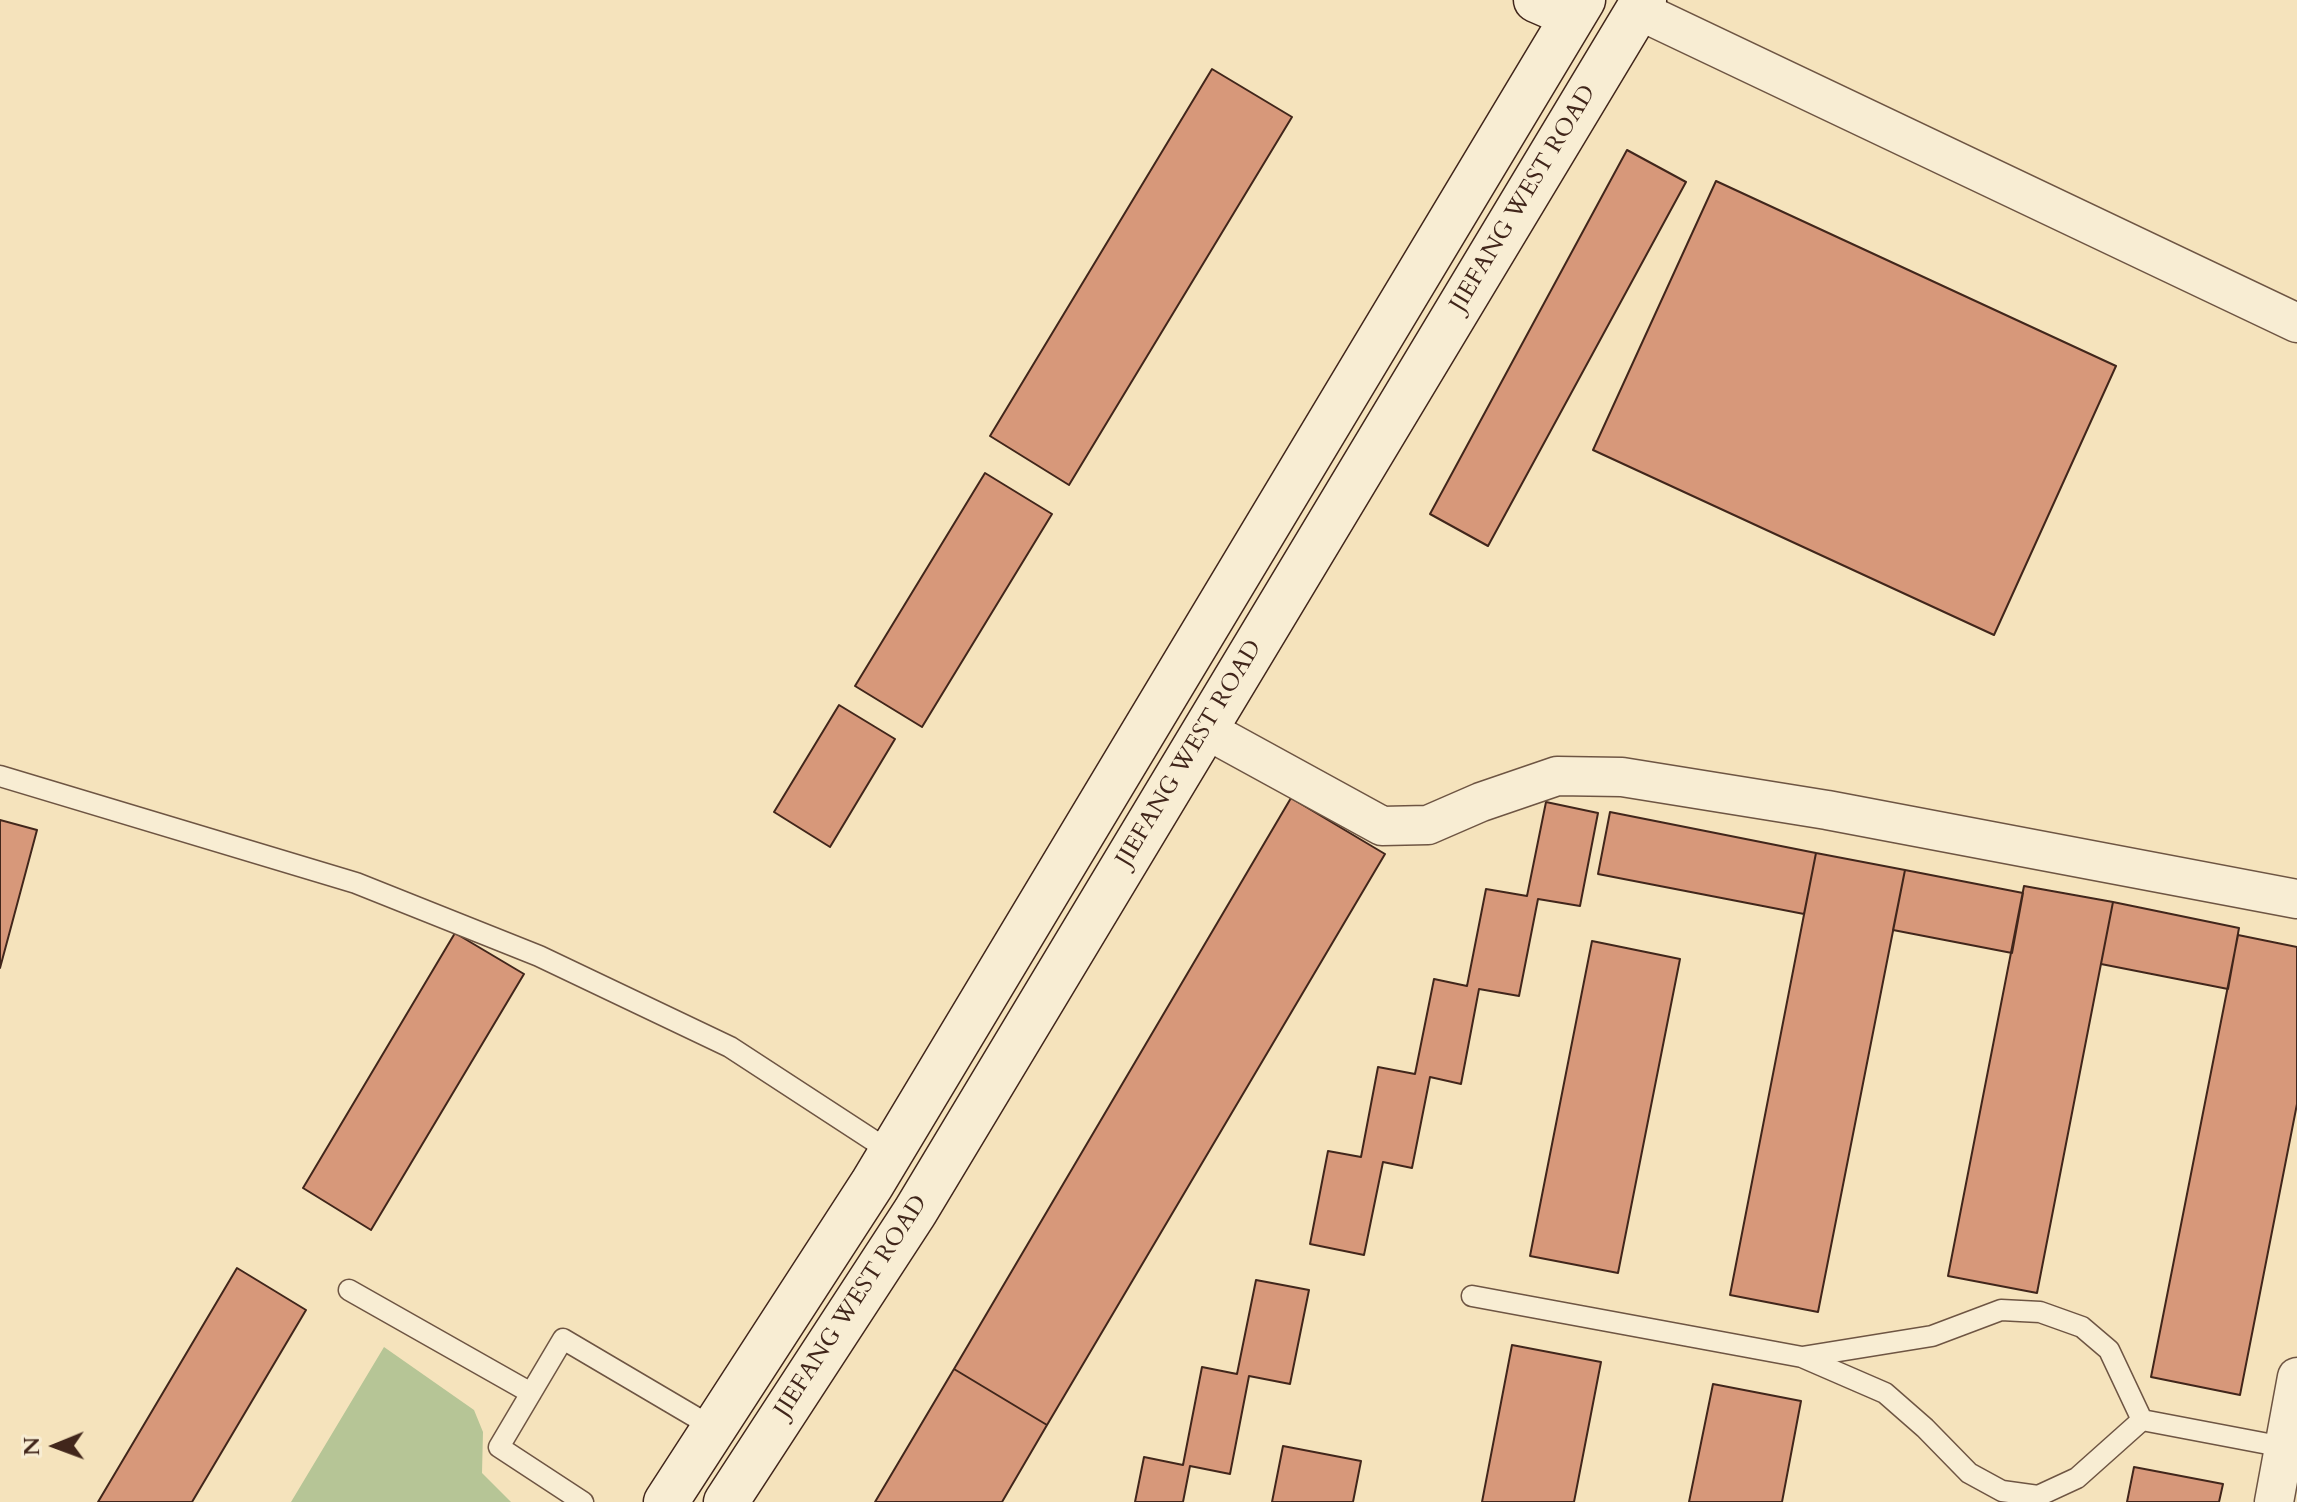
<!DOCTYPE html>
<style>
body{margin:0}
#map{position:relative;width:2297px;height:1502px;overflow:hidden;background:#f5e3bc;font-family:Cardo,serif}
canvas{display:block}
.north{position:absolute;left:16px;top:1406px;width:80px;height:80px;-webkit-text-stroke:6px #f8edd3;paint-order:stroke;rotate:269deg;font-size:22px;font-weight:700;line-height:32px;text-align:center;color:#41261b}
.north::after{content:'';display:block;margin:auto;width:28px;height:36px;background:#41261b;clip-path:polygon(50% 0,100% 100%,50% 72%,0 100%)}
</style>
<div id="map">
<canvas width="2297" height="1502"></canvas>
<div class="north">N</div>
</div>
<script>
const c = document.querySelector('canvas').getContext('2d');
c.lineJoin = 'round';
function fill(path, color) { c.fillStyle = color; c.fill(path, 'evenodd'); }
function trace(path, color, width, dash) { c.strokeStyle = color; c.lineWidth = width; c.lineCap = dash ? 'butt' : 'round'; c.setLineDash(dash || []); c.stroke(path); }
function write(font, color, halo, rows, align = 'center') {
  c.font = font + ' Cardo,serif'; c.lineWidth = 7; c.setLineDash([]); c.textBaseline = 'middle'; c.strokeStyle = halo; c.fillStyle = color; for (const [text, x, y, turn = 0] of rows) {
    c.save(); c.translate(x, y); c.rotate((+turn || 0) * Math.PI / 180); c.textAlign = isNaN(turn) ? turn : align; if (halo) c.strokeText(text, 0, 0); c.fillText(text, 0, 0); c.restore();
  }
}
fill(new Path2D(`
 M384,1347l90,63 9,22 -1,41 29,29h-220z`), '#b6c596');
const building = new Path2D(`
 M1212,69l80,48 -223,368 -79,-49z
 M1627,150l59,32 -198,364 -58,-32z
 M1716,181l400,185 -122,269 -401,-185z
 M985,473l67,41 -130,213 -67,-41z
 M839,705l56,34 -65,108 -56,-35z
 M1291,798l94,56 -338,571 -93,-56z
 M1546,802l52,11 -18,93 -42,-7 -19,97 -40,-7 -18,95 -31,-7 -18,91 -29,-6 -19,93 -54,-11 18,-93 33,6 17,-90 37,7 19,-95 33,7 19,-97 41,7z
 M1610,812l206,41 -12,61 -206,-40z
 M0,820l37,10 -37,138z
 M1816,853l89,17 -87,442 -88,-17z
 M1905,870l118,23 -11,60 -119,-23z
 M2024,886l89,16 -76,391 -89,-17z
 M2113,902l126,26 -11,61 -127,-25z
 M455,933l69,41 -153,256 -68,-42z
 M2238,935l59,12v157l-57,291 -89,-18z
 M1592,941l88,18 -62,314 -88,-17z
 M237,1268l69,42 -114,192h-94z
 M1256,1280l53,10 -19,94 -41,-8 -19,98 -40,-8 -7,36h-48l9,-45 39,8 19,-98 35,7z
 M1512,1345l89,17 -27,140h-92z
 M954,1369l93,56 -45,77h-127z
 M1713,1384l88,17 -19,101h-93z
 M1283,1446l78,15 -8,41h-81z
 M2134,1467l89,17 -4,18h-92z`);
fill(building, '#d7987a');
trace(building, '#41261b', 2);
const lane = new Path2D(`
 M0,776l356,107 183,73 191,91 161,105
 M349,1290l182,103
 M1472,1296l330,61 83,36 40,35 44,45 33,18 36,5 39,-18 65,-58
 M1802,1357l130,-21 69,-26 39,2 42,15 27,23 33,70
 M2142,1420l142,27
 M583,1502l-84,-55 64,-108 151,89`);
const street = new Path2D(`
 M1638,10l659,313
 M1205,729l177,97 46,-1 53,-23 76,-26 65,1 205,33 470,89
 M2274,1502l23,-125`);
const secondary = new Path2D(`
 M1536,0l37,16
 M666,1502l206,-318 711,-1184
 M726,1502l189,-290 729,-1212`);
trace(lane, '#6e5543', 23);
trace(street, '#6e5543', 41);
trace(secondary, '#41261b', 47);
trace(lane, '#f8edd3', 20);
trace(street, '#f8edd3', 38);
trace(secondary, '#f8edd3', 44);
write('24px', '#41261b', '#f8edd3', [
 ["JIEFANG WEST ROAD",1524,199,-59],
 ["JIEFANG WEST ROAD",1190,754,-59],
 ["JIEFANG WEST ROAD",852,1307,-57]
]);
</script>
